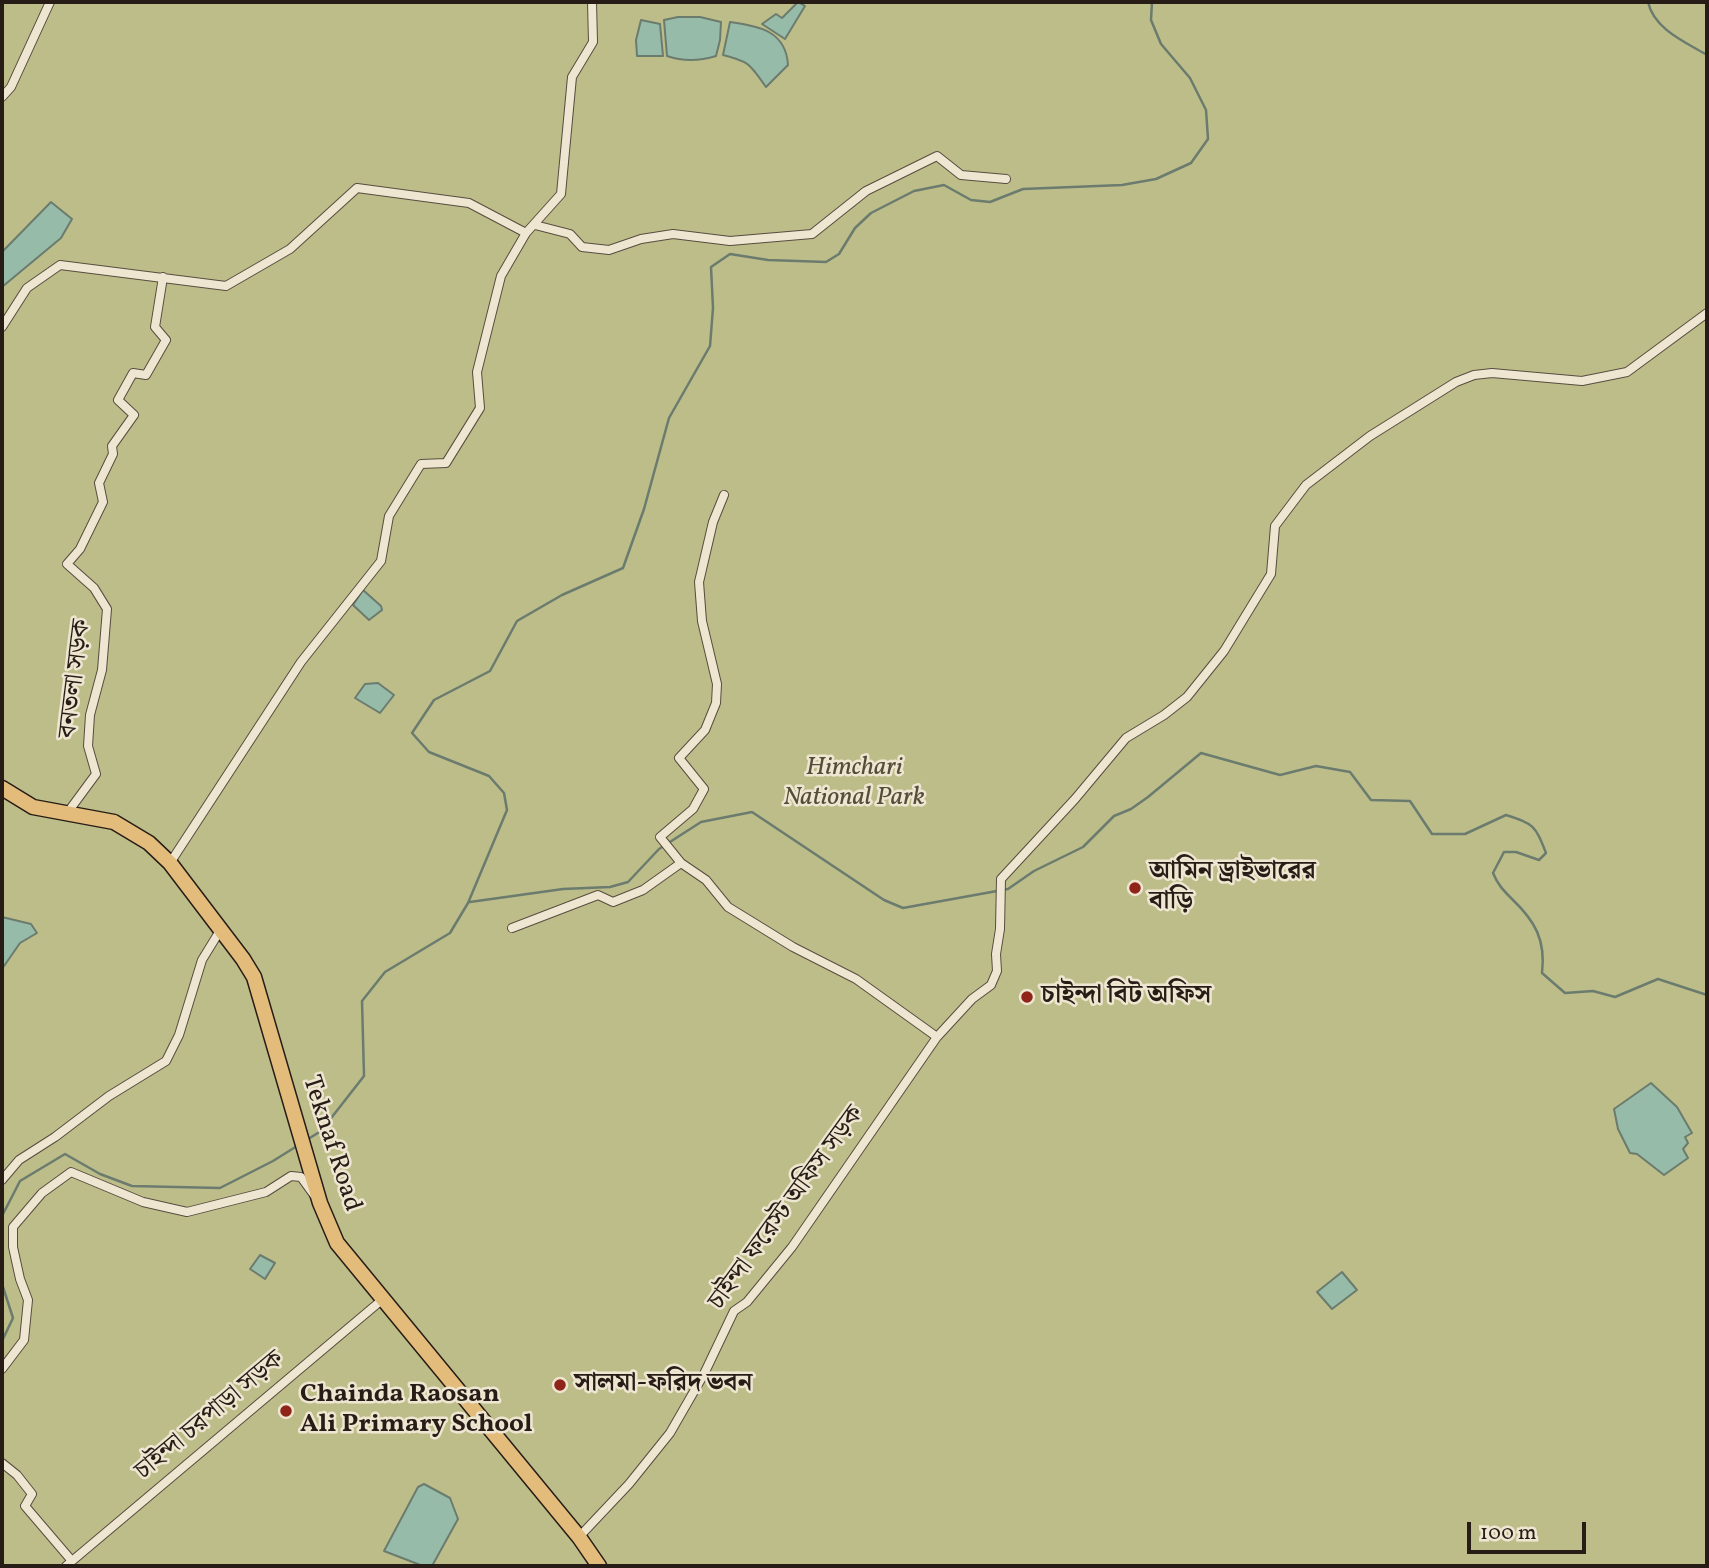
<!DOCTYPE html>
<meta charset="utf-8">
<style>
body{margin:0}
#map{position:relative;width:1709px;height:1568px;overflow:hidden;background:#e6d9b9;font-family:Vollkorn,serif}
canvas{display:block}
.frame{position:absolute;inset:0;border:4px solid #281d16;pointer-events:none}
.scale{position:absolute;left:1467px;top:1522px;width:119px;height:32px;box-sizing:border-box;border:4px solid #281d16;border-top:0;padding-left:9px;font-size:21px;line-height:24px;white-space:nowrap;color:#281d16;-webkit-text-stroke:5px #efe6d2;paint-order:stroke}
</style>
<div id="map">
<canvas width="1709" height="1568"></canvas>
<div class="frame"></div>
<div class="scale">100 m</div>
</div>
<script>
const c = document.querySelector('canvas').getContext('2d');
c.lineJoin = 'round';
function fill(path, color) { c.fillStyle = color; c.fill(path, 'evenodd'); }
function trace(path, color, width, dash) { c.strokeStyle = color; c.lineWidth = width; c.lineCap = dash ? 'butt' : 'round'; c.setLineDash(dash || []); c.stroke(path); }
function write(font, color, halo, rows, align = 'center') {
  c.font = font + ' Vollkorn,"Noto Serif Bengali",serif'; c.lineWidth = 5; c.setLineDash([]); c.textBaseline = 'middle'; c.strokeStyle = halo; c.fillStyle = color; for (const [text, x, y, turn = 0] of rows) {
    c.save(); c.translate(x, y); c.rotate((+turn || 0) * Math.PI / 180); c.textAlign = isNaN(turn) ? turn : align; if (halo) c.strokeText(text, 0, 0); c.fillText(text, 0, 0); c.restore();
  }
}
fill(new Path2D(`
 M2,2h1705v1564h-1705z`), '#bdbd8a');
const water = new Path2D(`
 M798,2l7,4 -20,33 -23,-15 14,-10 6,4z
 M678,17h22l21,5 -1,18 -4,16c-16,5 -32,6 -49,0l-3,-36z
 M641,20l19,4 3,32h-26l-1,-16z
 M730,22c29,4 56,9 58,43l-22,22c-16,-22 -15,-25 -43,-32z
 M51,202l21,17 -11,19 -59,49v-35z
 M363,590l18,16 1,4 -13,10 -16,-15z
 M378,683l16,12 -14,18 -25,-15 10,-14z
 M2,917l29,7 6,9 -17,10 -18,26z
 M1651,1083l26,24 15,26 -7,4 3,6 -5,6 5,9 -24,17 -27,-21 -7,-1 -12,-24 -4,-20z
 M260,1255l15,8 -10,16 -15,-10z
 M1342,1272l15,18 -25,19 -15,-17z
 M424,1484l26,14 8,21 -26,47h-9l-39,-15 34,-64z`);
fill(water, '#97bba9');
trace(water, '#6b7c6e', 2);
trace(new Path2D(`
 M1648,2c6,27 37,40 59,53
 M470,902l93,-13 47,-2 18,-5 31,-33 42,-27 51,-10 132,88 19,8 105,-19 26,-18 49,-24 31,-31 17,-7 17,-12 53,-44 79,22 36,-9 34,6 21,28 39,1 22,33h33l41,-19c28,9 29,10 40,38l-7,7 -23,-8h-12l-11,21c5,12 10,17 19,26 23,22 34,41 30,74l23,20 28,-2 22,6 43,-18 49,16
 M305,1141l16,-10 43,-55 -2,-75 23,-29 65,-39 18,-30 39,-93 -3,-17 -15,-17 -60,-24 -17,-19 22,-33 56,-29 27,-50 45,-26 61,-27 21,-59 25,-91 41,-72 3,-38 -2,-41 19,-13 38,6 58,2 13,-8 16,-26 16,-15 43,-22 30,-6 27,15 19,2 33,-13 99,-4 34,-6 35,-16 17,-24 -2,-29 -16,-32 -29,-34 -10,-24 1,-18
 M2,1216l18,-35 45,-27 35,20 32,12 88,2 53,-27 24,-15
 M2,1284l11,34 -11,23`), '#6b7c6e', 2.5);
const street = new Path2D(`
 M2,97l9,-10 39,-85
 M535,225l35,9 12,13 27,3 32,-11 32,-5 57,7 82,-7 54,-43 71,-35 24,19 45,4
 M2,327l25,-39 33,-23 166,21 64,-37 67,-61 112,15 57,30
 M68,812l28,-38 -8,-28 2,-31 12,-45 5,-61 -13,-21 -27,-24 13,-15 23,-47 -4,-19 14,-29 -1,-8 22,-31 -16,-15 15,-27 13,2 20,-35 -11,-13 8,-50
 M170,863l131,-201 80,-101 8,-45 32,-52 25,-1 34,-55 -3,-36 24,-96 25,-43 35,-39 11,-117 21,-35 -1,-40
 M681,863l-21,-26 33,-28 11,-20 -25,-31 26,-28 11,-27 1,-19 -15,-63 -3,-39 14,-60 11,-27
 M512,928l86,-33 15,7 30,-12 38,-27 25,17 22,27 65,40 63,32 81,58
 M2,1180l17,-20 36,-23 54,-41 57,-35 13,-26 23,-75 19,-31
 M2,1369l22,-29 4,-40 -8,-21 -7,-32v-20l29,-34 29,-21 72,30 44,10 79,-20 25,-16 10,1 13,18
 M2,1463l15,12 15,19 -7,12 47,55
 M579,1537l50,-53 41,-51 34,-59 30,-63 13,-9 45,-55 145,-210 35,-38 19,-14 6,-14 -1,-17 4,-25 1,-50 74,-80 51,-61 38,-23 23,-18 37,-46 47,-77 4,-48 31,-41 64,-49 86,-54 18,-7 18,-2 90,8 45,-9 80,-59
 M66,1566l317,-267`);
const highway = new Path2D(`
 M2,788l31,19 81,15 35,21 21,20 73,96 11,18 66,226 17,40 242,294 20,29`);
trace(street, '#584c3f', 10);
trace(highway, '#281d16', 17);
trace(street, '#efe6d2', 8);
trace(highway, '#e3bc7c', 14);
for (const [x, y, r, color] of [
 [1135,888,7,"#8f2418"],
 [1027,997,7,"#8f2418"],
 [560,1385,7,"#8f2418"],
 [286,1411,7,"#8f2418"]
]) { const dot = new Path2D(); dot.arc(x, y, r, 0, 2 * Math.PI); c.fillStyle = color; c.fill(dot); trace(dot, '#efe6d2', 2.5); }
write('26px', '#281d16', '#efe6d2', [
 ["বনতলা সড়ক",77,679,-83],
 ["Teknaf Road",330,1144,72],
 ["চাইন্দা ফরেস্ট অফিস সড়ক",788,1209,-54],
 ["চাইন্দা চরপাড়া সড়ক",211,1417,-40]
]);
write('italic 26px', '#554d39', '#efe6d2', [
 ["Himchari",854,769],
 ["National Park",854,799]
]);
write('bold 26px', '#281d16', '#efe6d2', [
 ["আমিন ড্রাইভারের",1149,873],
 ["বাড়ি",1149,903],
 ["চাইন্দা বিট অফিস",1041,997],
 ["সালমা-ফরিদ ভবন",574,1385],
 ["Chainda Raosan",300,1396],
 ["Ali Primary School",300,1426]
], 'left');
</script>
